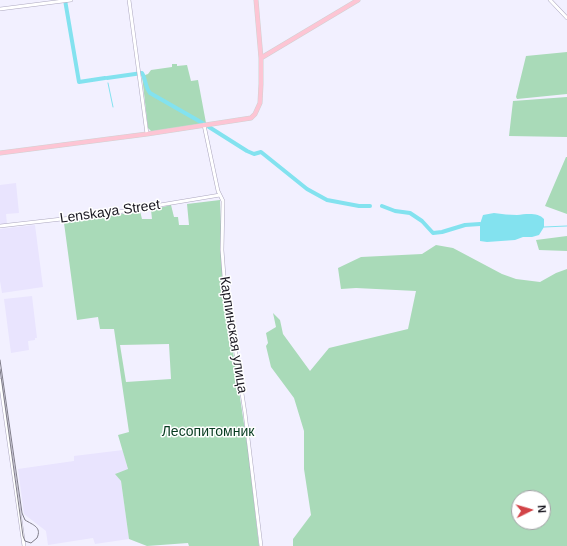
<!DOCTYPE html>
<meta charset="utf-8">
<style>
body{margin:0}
#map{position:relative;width:567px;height:546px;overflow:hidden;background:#f2f0ff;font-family:Arial,sans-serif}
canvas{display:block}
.north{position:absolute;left:511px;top:490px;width:40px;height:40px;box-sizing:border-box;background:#fff;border:1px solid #a3a2a6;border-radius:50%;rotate:85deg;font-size:11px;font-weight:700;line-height:16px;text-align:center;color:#191720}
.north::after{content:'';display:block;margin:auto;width:14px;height:18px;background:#d24347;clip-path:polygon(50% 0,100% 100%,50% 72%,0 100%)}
</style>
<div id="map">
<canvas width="567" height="546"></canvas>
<div class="north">N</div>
</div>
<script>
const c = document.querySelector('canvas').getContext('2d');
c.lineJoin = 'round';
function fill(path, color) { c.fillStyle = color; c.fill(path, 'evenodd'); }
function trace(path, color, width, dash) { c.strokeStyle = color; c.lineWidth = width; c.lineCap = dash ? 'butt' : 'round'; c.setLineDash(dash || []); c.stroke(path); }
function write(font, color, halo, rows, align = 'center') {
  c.font = font + ' Arial,sans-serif'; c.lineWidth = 3; c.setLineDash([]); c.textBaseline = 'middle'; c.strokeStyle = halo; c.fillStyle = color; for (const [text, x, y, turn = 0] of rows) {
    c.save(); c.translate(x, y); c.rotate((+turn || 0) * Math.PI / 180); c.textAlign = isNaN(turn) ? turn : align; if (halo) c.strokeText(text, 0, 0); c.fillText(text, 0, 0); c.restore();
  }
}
fill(new Path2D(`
 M16,183l3,30 -13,1 1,10h-7v-39z
 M35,225l8,62 -41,6 -2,-12v-52z
 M32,296l5,42h-2v2l-7,1 1,9 -18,3 -7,-54z
 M123,450l5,20 -12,3 5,8 8,58 -34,5 -2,-6 -45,7 -2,-14 -22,-17 -6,-45 56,-8v-5z`), '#e9e4fe');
fill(new Path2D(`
 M567,52v42l-50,5 -1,-2 10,-41z
 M172,64h5v2l10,-1 4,16 7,-1 8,43 -54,9 -4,-4 -6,-52 6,-2 3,-4 21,-3z
 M567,97v40l-58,-1 4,-35z
 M566,157h1v57l-22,-8z
 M220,200l3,86 25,164 11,96h-70l-1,-3 -41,3 -18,-7 -8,-58 -6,-7 13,-5 -10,-34 11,-3 -15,-103h-14l-2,-12 -21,3 -13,-97 76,-12 2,8h10l-1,-9 20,-5 3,12h4l1,8h10l-2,-21zM169,344l2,35 -45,3 -6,-37z
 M567,236v15l-28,-1 -3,-10z
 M436,245l17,3 49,26 14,5 24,3 16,-9 11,-4v277h-274v-7l18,-24 -7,-46v-38l-10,-33 -23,-31 -5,-21 2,-3 -2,-10 10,-6 -3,-14 7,7 3,14 27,37 19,-23 79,-19 8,-38 -60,-3 -15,1 -3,-21 23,-11 61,-3zM519,498h24v24h-24z`), '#a9dab8');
fill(new Path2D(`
 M494,213c8,1 16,2 23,2 9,-1 21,-3 27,4v8l-5,8 -7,2h-9l-8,3 -28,2 -7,-1v-17l3,-9z`), '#83e2ef');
trace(new Path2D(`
 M108,83l5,24
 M544,227l23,-1`), '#83e2ef', 1);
trace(new Path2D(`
 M65,0l14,82 26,-4
 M107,78l35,-5c4,6 3,14 8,20l56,32
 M209,127l38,24 7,3 7,-2 46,37 20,11 32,6h11
 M382,206l13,5 15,2 12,8 11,12 9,-1 23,-7 15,-1`), '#83e2ef', 4);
const minor = new Path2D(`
 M129,0l18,134
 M550,0l17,18
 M0,9l71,-9
 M204,125l14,66 5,10 -1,49 2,26 21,137 16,133
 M0,226l106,-12 114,-19
 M0,380l24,166`);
const major = new Path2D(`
 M261,58l97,-58
 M0,153l147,-19 104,-16 4,-4 5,-11 1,-19v-26l-5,-58`);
trace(minor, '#aca7bf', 4);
trace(major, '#d1d1d2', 5);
trace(minor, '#fff', 3);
trace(major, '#fdc5d4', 4);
trace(new Path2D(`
 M0,360l22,153 3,7c8,5 17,7 12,18l-6,5 -6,-2 -2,-5 -23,-167`), '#7f7d89', 1);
write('14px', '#191720', '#fff', [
 ["Lenskaya Street",110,212,-8],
 ["Карпинская улица",233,335,81]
]);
write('14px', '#063b1f', '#fff', [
 ["Лесопитомник",208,432]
]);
</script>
